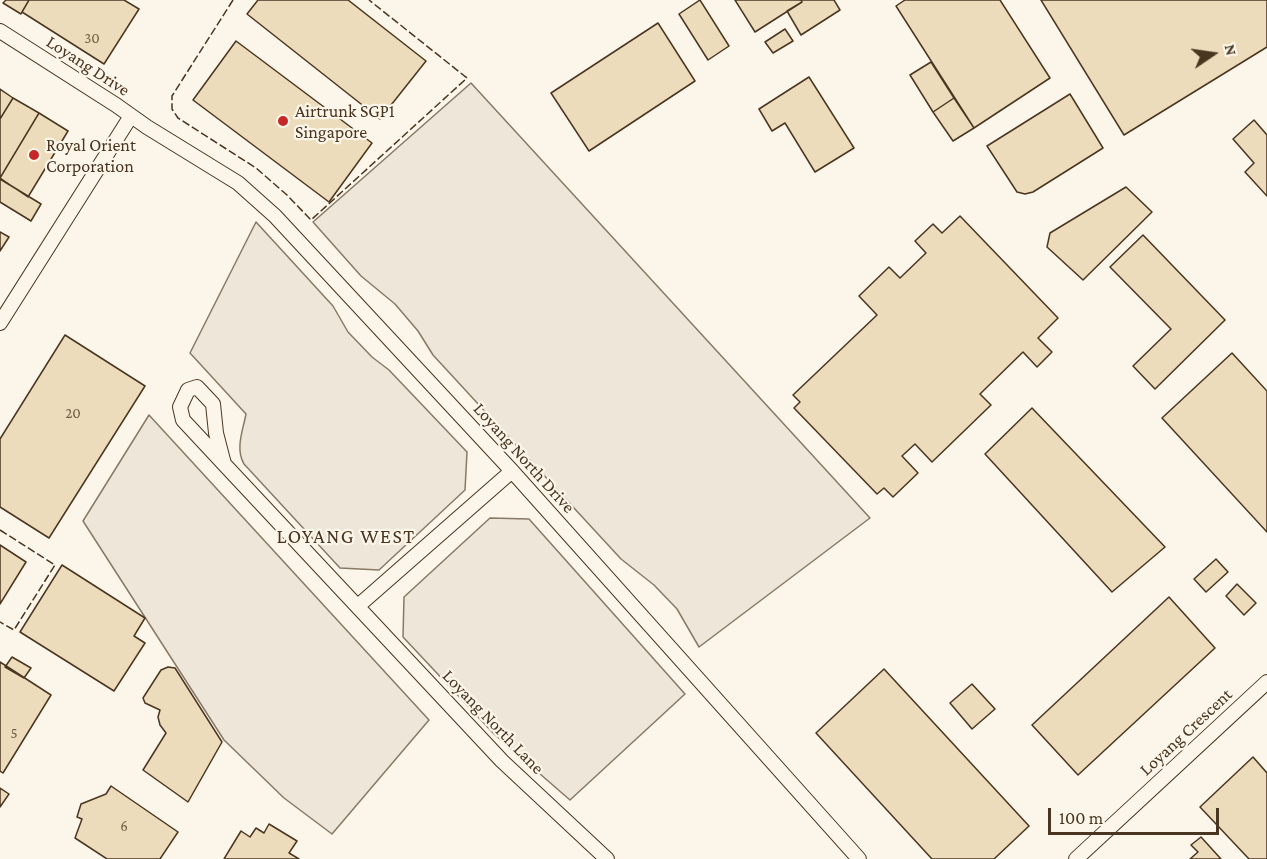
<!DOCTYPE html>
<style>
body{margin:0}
#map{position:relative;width:1267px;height:859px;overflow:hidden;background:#fbf6e9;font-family:"Crimson Pro",serif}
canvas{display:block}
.north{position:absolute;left:1183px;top:24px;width:60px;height:60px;-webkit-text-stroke:4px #fbf6e9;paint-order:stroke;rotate:77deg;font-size:16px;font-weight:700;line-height:24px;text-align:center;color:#4a3520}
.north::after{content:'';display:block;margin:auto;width:21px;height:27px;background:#4a3520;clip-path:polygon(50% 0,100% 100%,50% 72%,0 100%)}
.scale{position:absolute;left:1048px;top:808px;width:171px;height:27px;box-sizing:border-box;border:3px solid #4a3520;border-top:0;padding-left:8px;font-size:18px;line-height:21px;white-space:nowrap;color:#4a3520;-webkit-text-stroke:4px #fbf6e9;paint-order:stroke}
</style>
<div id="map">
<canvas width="1267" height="859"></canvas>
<div class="north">N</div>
<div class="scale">100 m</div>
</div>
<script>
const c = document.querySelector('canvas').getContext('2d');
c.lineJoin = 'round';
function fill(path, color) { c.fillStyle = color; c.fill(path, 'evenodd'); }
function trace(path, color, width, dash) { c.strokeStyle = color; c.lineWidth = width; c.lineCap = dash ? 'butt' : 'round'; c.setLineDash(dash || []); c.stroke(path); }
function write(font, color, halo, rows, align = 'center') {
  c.font = font + ' "Crimson Pro",serif'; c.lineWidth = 4.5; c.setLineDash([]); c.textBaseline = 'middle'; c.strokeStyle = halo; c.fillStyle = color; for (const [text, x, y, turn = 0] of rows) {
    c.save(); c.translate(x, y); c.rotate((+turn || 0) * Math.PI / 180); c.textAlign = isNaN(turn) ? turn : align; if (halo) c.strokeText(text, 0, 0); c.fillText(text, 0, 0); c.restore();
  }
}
const green = new Path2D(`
 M471,83l399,435 -171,129 -22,-38 -23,-24 -33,-26 -188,-204 -15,-24 -23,-27 -34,-28 -48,-54z
 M256,222l77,84 15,26 24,25 17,13 78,82 -2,38 -86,80 -39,-2 -96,-104c-9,-15 -1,-34 2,-50l-56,-61z
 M149,415l280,305 -97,114 -48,-36 -60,-58 -141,-219z
 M490,518l39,1 156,175 -115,106 -76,-66 -91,-97 1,-40z`);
fill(green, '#ede6d9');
trace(green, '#887966', 1.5);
const building = new Path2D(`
 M6,0h23l-8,14 -18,-11z
 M29,0h95l15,9 -35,55 -82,-52z
 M258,0h90l78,61 -46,58 -133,-105z
 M700,0l29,46 -21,14 -29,-46z
 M735,0h66l1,2 -47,30z
 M801,0h33l6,10 -39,25 -14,-24 15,-9z
 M905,0h95l50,78 -76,50 -78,-122z
 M1041,0h226v47l-143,88z
 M658,23l37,58 -106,70 -38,-58z
 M785,29l8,12 -20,12 -8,-11z
 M236,41l136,102 -43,59 -136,-102z
 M931,62l23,36 -21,14 -23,-37z
 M809,77l45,71 -39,24 -30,-49 -13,8 -13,-22z
 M0,89l13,9 -13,21z
 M1070,94l33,54 -70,44 -8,2 -8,-2 -30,-46z
 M13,98l26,15 -39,65v-59z
 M954,98l20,30 -21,13 -20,-29z
 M39,113l29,18 -40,66 -28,-19z
 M1254,120l13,15v61l-22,-24 9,-9 -21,-24z
 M0,179l41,25 -10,17 -31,-19z
 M1126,187l26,25 -69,68 -36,-33 3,-14z
 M960,216l98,102 -20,20 14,14 -15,15 -14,-15 -43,42 11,11 -59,57 -17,-18 -13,12 16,17 -25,24 -9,-9 -7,6 -83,-86 6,-6 -7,-7 84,-80 -18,-19 30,-29 11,11 26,-25 -11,-12 18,-17 9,9z
 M0,232l9,5 -9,14z
 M1143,235l82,85 -70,69 -22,-23 38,-37 -61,-62z
 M65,335l80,51 -96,152 -49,-31v-68z
 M1232,353l35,38v141l-105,-114z
 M1032,408l133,139 -53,45 -127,-138z
 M0,545l26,17 -26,42z
 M1216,559l12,13 -22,20 -12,-13z
 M62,565l83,53 -11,18 11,7 -31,48 -94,-59z
 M1237,584l19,19 -12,12 -18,-19z
 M1169,597l46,51 -137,127 -46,-50z
 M12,657l19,11 -7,10 -19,-11z
 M0,662l51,33 -48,78 -3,-2z
 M168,667l7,1 47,74 -34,60 -45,-32 23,-37 -6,-8 -2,-8 2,-7 -15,-7 -2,-5 18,-28z
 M884,669l145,157 -35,33h-62l-116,-126z
 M972,684l23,25 -23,20 -22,-26z
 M1253,757l14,16v86h-18l-49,-52z
 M111,786l67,46 -18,27h-53l-32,-21 7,-19 -5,-2 4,-13 25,-10z
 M0,788l9,6 -9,13z
 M269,824l28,17 -8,12 10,6h-75l17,-28 9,6 6,-9 8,5z
 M1201,837l20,22h-31l8,-7 -7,-7z`);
fill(building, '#ecdcbc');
trace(building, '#4a3520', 1.5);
const minor = new Path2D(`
 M0,31l116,74 31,22 91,56 37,33 237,255 347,388
 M0,323l131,-207
 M224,464l-8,-31 -3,-29 -16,-17 -9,3 -8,17 3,13 41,44 278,297 105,98
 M358,606l154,-135
 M1076,859l191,-177`);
trace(minor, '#4a3520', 16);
trace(minor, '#fbf6e9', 14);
trace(new Path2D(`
 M233,0l-61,96v13l6,9 78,50 31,27 24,25 156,-142 -98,-78
 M0,530l55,35 -41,65 -14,-8`), '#4a3520', 1.5, [8, 3]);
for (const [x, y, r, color] of [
 [283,121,6,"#c62828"],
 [34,155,6,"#c62828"]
]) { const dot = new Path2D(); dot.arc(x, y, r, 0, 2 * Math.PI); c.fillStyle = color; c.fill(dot); trace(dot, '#fbf6e9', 2); }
write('15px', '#725f47', null, [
 ["30",92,38],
 ["20",73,413],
 ["5",14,733],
 ["6",124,826]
]);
write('18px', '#4a3520', '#fbf6e9', [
 ["Loyang Drive",88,66,33],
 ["Loyang North Drive",524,458,48],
 ["Loyang North Lane",493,722,46],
 ["Loyang Crescent",1186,732,-43]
]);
write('18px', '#4a3520', '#fbf6e9', [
 ["Airtrunk SGP1",295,111],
 ["Singapore",295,132],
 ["Royal Orient",46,145],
 ["Corporation",46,166]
], 'left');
c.letterSpacing = '1.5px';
write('20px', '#4a3520', '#fbf6e9', [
 ["LOYANG WEST",346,537]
]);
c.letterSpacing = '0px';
</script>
